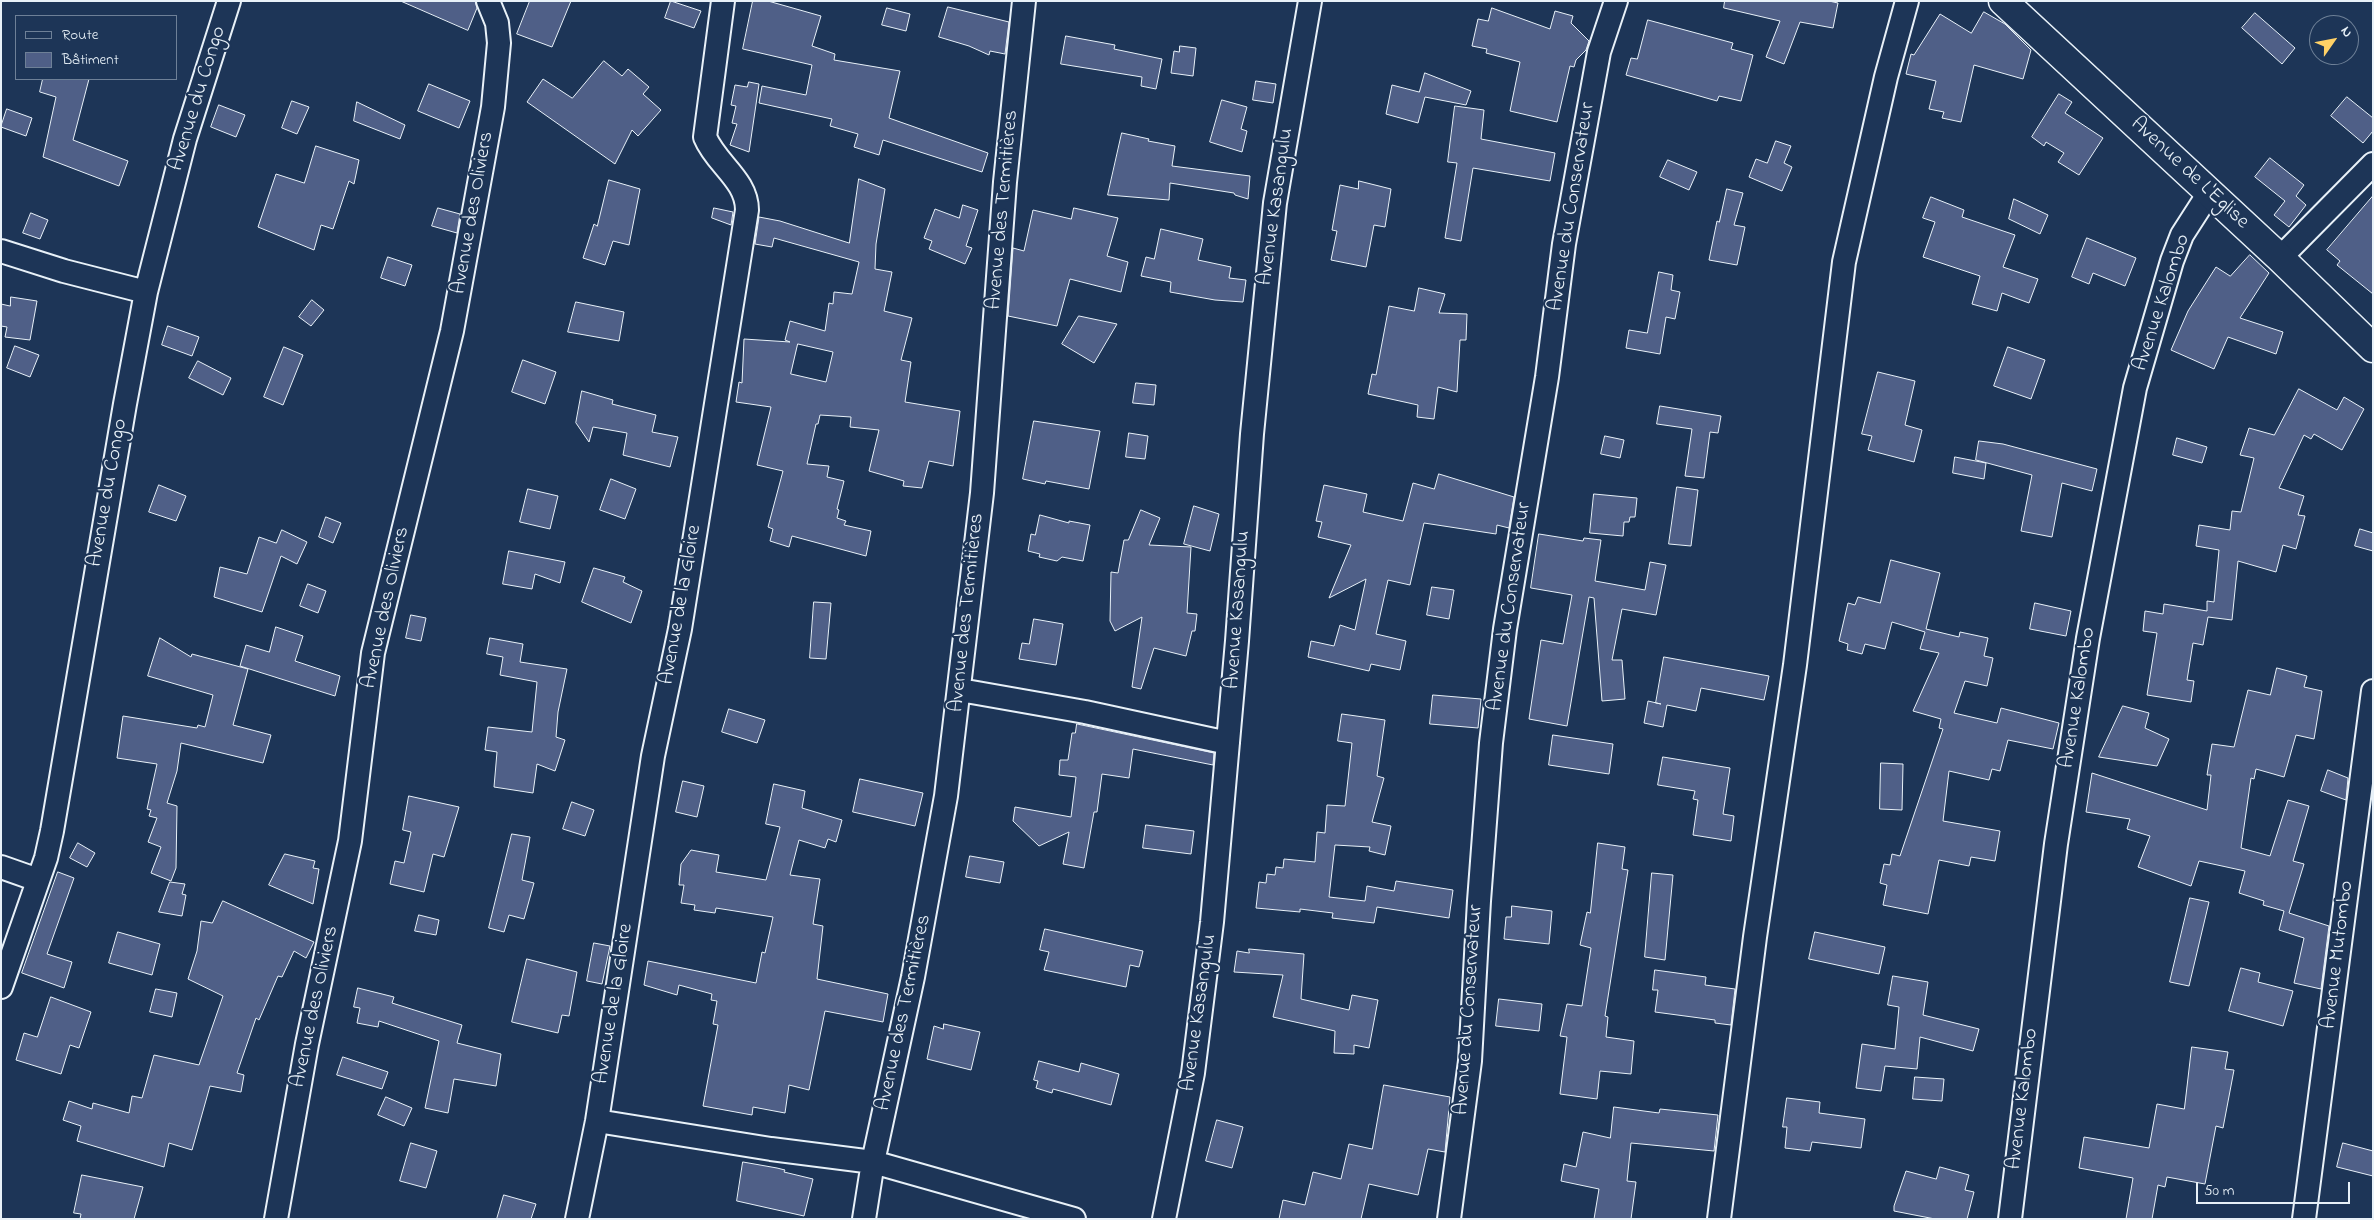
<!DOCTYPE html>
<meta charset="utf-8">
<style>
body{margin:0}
#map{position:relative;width:2374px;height:1220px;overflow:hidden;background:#1d3557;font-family:"Indie Flower",sans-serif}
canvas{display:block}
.frame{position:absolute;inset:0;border:2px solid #e8f1f8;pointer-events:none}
.legend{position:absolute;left:15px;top:15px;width:162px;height:65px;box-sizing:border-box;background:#1d3557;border:1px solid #6e8097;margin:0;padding:6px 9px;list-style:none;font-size:15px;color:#e8f1f8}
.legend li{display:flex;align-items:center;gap:10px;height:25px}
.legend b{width:25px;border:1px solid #6e8097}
.north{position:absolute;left:2309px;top:15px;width:50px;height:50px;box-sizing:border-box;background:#1d3557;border:1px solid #6e8097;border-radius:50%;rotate:57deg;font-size:14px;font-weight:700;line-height:20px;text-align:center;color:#e8f1f8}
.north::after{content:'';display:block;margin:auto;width:18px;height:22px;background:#ffd166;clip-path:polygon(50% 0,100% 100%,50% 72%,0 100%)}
.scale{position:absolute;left:2196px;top:1182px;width:154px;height:22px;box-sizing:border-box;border:2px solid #e8f1f8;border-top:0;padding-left:6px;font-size:15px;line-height:18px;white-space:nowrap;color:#e8f1f8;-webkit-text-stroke:4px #1d3557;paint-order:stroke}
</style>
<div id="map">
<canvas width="2374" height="1220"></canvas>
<div class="frame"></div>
<ul class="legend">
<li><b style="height:6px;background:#1d3557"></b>Route</li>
<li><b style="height:14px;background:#4f5f87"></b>Bâtiment</li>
</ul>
<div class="north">N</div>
<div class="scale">50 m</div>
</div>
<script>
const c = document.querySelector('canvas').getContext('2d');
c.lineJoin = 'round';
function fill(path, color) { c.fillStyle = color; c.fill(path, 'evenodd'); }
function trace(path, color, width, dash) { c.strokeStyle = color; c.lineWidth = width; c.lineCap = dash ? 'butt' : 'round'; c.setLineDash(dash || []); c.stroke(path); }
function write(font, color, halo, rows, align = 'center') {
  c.font = font + ' "Indie Flower",sans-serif'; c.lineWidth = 4.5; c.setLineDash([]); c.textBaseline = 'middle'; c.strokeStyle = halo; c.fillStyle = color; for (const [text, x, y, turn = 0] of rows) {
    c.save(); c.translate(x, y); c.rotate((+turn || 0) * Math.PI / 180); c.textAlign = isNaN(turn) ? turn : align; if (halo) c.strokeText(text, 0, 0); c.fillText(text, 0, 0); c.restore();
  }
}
const building = new Path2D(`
 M401,1h74l2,7 -9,22z
 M530,1h41l-19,46 -35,-13z
 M671,1l30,10 -7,17 -29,-10z
 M753,1h15l53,15 -9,30 23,8 -1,6 66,11 -11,47 99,35 -6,19 -99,-32 -4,15 -25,-8 4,-13 -28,-8 2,-7 -73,-16 3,-17 44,9 6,-30 -69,-16z
 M1725,1h104l9,2 -5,25 -33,-6 -16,42 -18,-7 14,-36 -56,-13z
 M948,7l61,15 -4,32 -15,-3 -1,4 -20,-9 -30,-9z
 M887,8l23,6 -4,17 -24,-6z
 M1492,8l58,21 5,-18 18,5 -2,7 18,18 -3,9 -10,10 -2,7 -4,-1 -13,56 -47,-11 10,-49 -34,-9 1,-4 -15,-3 6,-27 10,2z
 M1984,12l21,12 26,26 -8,29 -49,-14 -13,57 -19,-4 2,-6 -15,-3 7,-28 -30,-7 5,-20 3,1 26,-41 31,19z
 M2255,13l40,35 -13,16 -40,-36z
 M1648,20l85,23 -2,6 22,6 -12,46 -22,-5 -2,5 -91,-26 5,-17 6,1z
 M1066,36l49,9 -1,4 48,10 -6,30 -15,-3 1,-9 -81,-13z
 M1180,46l16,2 -3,28 -22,-3 3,-22 5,1z
 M604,61l18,15 6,-7 21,18 -6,7 18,16 -23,26 -6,-6 -17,34 -88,-62 16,-23 29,19z
 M1425,73l46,18 -5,14 -41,-8 -7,26 -32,-9 6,-29 27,7z
 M43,79h46l-16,61 55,21 -9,25 -76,-29 13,-60 -16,-5z
 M1256,81l20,3 -3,19 -20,-3z
 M749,82l10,2 -10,68 -19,-7 7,-21 -5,-1 4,-17 -5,-1 4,-20 12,2z
 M429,84l41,17 -11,27 -41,-17z
 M2059,94l13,8 -7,11 38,25 -24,37 -21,-13 6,-9 -18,-11 -2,4 -12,-9z
 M2347,97l26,21v13l-10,12 -32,-27z
 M1222,100l25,7 -6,22 6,2 -5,21 -32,-10z
 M292,101l17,6 -12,27 -15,-6z
 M357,102l48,23 -5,14 -46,-18z
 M219,105l26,10 -9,22 -25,-10z
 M1455,106l29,4 -3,29 74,14 -5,28 -77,-13 -12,73 -16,-3 12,-75 -9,-1z
 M7,109l25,9 -6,18 -25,-9z
 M1122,133l27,6 -1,2 27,5 -3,20 78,10 -2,23 -13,-4 -1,-2 -64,-10 -1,17 -61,-5z
 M1776,141l15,5 -7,17 8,4 -10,24 -33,-14 7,-18 11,4z
 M316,146l43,14 -5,24 -5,-3 -16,48 -12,-4 -7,25 -56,-23 18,-53 28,9z
 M2270,158l34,27 -8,11 10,9 -17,22 -15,-12 11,-14 -30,-24z
 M1668,160l29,12 -8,18 -29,-13z
 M859,179l26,10 -9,55 -1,25 17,3 -8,39 28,7 -11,42 10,2 -6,40 55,9 -7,55 -24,-5 -7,27 -19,-2 1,-5 -35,-10 10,-41 -29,-3 1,-10 -31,-2 -2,9h-2l-9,40 22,2 -2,11 17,4 -7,28 2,1 -2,8 9,3 -2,4 27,6 -5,25 -74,-20 -3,11 -19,-6 3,-12 -5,-2 15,-56 -26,-6 14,-58 -35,-5 3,-20 3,1 2,-44 46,3 -5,-2 5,-19 35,10 4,-28 4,1 1,-12 18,2 7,-32 -85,-24 -2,9 -17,-3 4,-27 21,4 69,22zM798,344l35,8 -7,30 -35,-8z
 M609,180l31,9 -11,56 -16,-4 -8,24 -22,-7 11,-34 3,2z
 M1359,181l32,8 -6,38 -11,-2 -8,42 -35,-7 6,-29 -5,-1 8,-45 18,4z
 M1727,189l16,4 -9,32 11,2 -8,38 -28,-5 8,-39 2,1z
 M2373,196v98l-36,-29 3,-4 -13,-11z
 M1931,197l33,13 -2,7 53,18 -12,32 35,12 -9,24 -27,-10 -5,18 -25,-7 8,-28 -57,-19 12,-35 -12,-4z
 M2014,199l34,16 -8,19 -31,-15z
 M963,205l15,5 -12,36 6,2 -7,16 -36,-15 3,-8 -8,-3 11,-29 24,9z
 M438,208l22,6 -3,19 -25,-7z
 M714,208l19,4 -2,13 -19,-7z
 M1074,208l44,10 -11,38 21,6 -7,30 -51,-13 -13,47 -49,-10 5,-68 11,3 9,-41 38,9z
 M31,213l17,7 -8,19 -17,-6z
 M1161,229l42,10 -5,21 33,7 -2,11 17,2 -3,22 -28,-2 -45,-8 1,-10 -30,-6 5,-19 8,2z
 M2087,238l49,20 -11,28 -32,-13 -4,11 -17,-7z
 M2250,255l19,18 -29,45 43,14 -7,22 -48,-17 -14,32 -43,-19 17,-39 28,-44 14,9z
 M388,257l24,8 -7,21 -24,-8z
 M1659,272l14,3 -2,15 9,2 -5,27 -9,-2 -6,37 -34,-6 3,-18 18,3z
 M1419,288l26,6 -6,19 28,1 -1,26h-6l-3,52 -19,-5 -4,32 -17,-2 1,-12 -50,-11 4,-20 4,1 13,-69 25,5z
 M11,297l26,4 -7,39 -25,-3 2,-10 -6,-1v-22l9,2z
 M312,300l12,10 -13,16 -12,-9z
 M576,302l48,10 -5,29 -51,-9z
 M1079,316l38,8 -23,39 -32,-19z
 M168,326l31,11 -7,19 -30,-11z
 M15,346l24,9 -9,22 -23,-9z
 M284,347l19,8 -20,50 -19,-8z
 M2008,347l37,13 -14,39 -37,-13z
 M523,360l33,12 -11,32 -33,-12z
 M198,361l33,17 -8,17 -34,-17z
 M1878,372l37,9 -10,44 17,5 -8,32 -46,-12 4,-14 -10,-2z
 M1136,383l20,2 -2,20 -21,-2z
 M2299,389l38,21 7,-13 20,12 -22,41 -28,-16 -3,5 -7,-4 -25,53 25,8 -6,19 7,1 -9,33 -13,-4 -7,27 -38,-11 -6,59 -24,-3 -5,28 -10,-2 -6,37 7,1 -3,21 -44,-7 10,-62 -14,-2 2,-20 18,3 1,-10 43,7v-10l7,1 5,-52 -23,-4 3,-21 31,5 2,-19 9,1 13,-54 -14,-3 9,-27 25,7z
 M582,391l31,9 -1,4 44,11 -4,17 26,5 -8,30 -47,-12 4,-22 -34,-6 -4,15 -13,-19z
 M1660,406l61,10 -3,17 -8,-1 -6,46 -19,-2 7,-47 -35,-5z
 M1034,421l66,10 -11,58 -43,-8 -1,3 -22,-5z
 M1129,433l19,3 -3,23 -19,-2z
 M1605,436l19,4 -4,18 -19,-4z
 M2177,438l30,9 -5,16 -29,-8z
 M1979,441l24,3 94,25 -5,22 -30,-8 -10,54 -31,-6 11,-56 -56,-15z
 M1955,457l31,6 -2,16 -31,-6z
 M1439,474l75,23 -5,31 -12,-3 -1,9 -72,-11 -14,62 -22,-5 -12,54 30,7 -6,29 -29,-6 -2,7 -61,-14 3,-16 23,5 6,-21 15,5 11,-51 -37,19 22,-53 -33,-8 4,-15 -6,-1 8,-36 43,9 -4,18 40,9 10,-38 21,6z
 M611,479l25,10 -11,30 -25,-9z
 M159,485l27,11 -10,25 -27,-9z
 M1677,487l21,3 -7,56 -22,-2z
 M528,489l30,7 -8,33 -30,-7z
 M1594,494l43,4 -2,19h-5l-1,5h-5l-1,14 -33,-3z
 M1194,506l25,8 -9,37 -26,-7z
 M1141,510l19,8 -11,27 42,2 -4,66 10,1 -2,17h-3l-6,25 -32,-8 -13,41 -9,-2 10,-70 -27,14 -5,-10 1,-49 7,1 6,-33h4z
 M1040,515l29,8v-2l21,4 -7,36 -21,-4 -5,4 -18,-4 1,-3 -12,-3 3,-17 4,1z
 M326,517l15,6 -8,20 -14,-6z
 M2360,529l13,4v18l-18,-5z
 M282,530l25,12 -10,22 -16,-8 -19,56 -48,-15 6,-30 27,7 12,-37 17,6z
 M1539,534l44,7 1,-3 17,2 -6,41 50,9 5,-28 16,3 -10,50 -34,-6 -10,51h10l3,39 -23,2 -8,-103 -5,-1 -22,129 -38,-7 12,-79 22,4 9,-49 -41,-7z
 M509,551l56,11 -5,21 -25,-9 -3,15 -29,-5z
 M1891,560l49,13 -14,56 33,8 1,-5 28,6 -4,18 9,2 -6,28 -22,-5 -11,32 43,10 4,-15 58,15 -6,26 -45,-9 -8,31 -8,-2 -3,11 -40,-9 -6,50 57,10 -5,30 -24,-4 -2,9 -30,-6 -11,54 -45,-9 4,-20 -7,-2 4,-19 6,1 2,-11 8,2 43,-127 -4,-1 2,-9 -28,-8 26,-58 -19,-4 5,-17 -33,-10 -7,27 -20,-5 -3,10 -15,-4 1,-6 -9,-3 9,-38 7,2 3,-8 22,6z
 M594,568l31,9 -2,5 19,9 -11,32 -49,-21z
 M308,584l18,7 -8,22 -18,-7z
 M1432,587l22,3 -5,29 -22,-4z
 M814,602l17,1 -5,56 -16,-1z
 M2035,603l36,8 -5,25 -36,-7z
 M411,615l15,3 -5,23 -15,-3z
 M1034,619l29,5 -7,41 -37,-6 3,-16 7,1z
 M276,627l27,9 -8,25 45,15 -5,20 -95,-30 6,-21 23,7z
 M160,638l31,19 1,-3 56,15 -15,56 38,10 -8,28 -82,-20 -4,28 -10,32 10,3 -1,62 -5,13 -20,-8 10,-26 -13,-5 9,-24 -8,-2 2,-6 -4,-1 10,-45 -40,-6 6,-42 74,12 1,-3 7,2 8,-32 -65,-19z
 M490,638l33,6 -3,18 47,7 -9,43 -2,25 9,3 -10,31 -18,-7 -4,29 -39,-6 3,-35 -12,-2 3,-23 44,5 5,-50 -37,-7 3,-18 -16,-3z
 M1664,657l105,19 -5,24 -63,-12 -5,23 -29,-6 -4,22 -19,-4 4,-22 13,3 -5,-1z
 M2277,668l30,8 -3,11 18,4 -8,48 -18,-4 -12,42 -28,-8 -2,10 -3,-1 -10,70 29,8 18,-56 21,6 -16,55 11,3 -15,49 40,13 -8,63 -27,-6 10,-45 -25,-8 5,-19 -21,-6 1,-4 -25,-8 6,-22 -46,-10 -8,25 -53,-19 12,-31 -23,-7 3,-10 -44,-7 6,-39 115,37 4,-35h-4l5,-31 22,3 14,-57 22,5z
 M1433,695l48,4 -3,29 -48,-4z
 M2123,706l26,7 -4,15 24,11 -12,27 -58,-9z
 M729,709l36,11 -8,23 -35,-11z
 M1342,714l43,6 -8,56 7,2 -12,44 19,4 -6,29 -16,-4 1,-4 -35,-2 -6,52 36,4 2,-15 27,5 2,-10 57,9 -4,28 -72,-11 -3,16 -42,-5 1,-5 -33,-4v3l-44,-4 3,-26 7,1 1,-9 8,1 1,-8 7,1 1,-9 31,3 2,-30 8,1 2,-28 18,1 7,-63 -14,-2z
 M1077,724l137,29 -1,12 -80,-16 -4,29 -27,-4 -5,38h-3l-10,56 -21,-4 6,-32 -30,14 -26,-25 2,-14 56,10 5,-40 -17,-2 1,-15h8l4,-27h3z
 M1553,735l60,9 -4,30 -60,-9z
 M1663,757l67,11 -7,46 11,2 -3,25 -38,-6 5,-35 -5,-1 2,-8 -37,-6z
 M1881,763l22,1 -1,46 -22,-1z
 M2328,770l20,8 -2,22 -25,-9z
 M860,779l63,14 -8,33 -62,-14z
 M683,781l21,5 -7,31 -21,-5z
 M774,784l31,7 -3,17 40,12 -6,22 -8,-3 -3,9 -26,-8 -9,35 30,4 -7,45 10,2 -6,53 71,15 -5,28 -58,-11 -16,79 -20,-5 -4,28 -32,-6 -1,8 -49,-9 15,-81 -5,-1 4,-23 -6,-1 1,-6 -33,-9 -2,10 -33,-10 4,-24 108,22 6,-31 3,1 8,-36 -57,-9 -1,5 -21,-3 1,-5 -14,-2 3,-18h-5l2,-21 10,-14 28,5 -3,17 50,8 14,-53 -14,-3z
 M409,796l50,11 -15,50 -11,-3 -9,38 -34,-8 5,-23 9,2 7,-31 -8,-2z
 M572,802l22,8 -9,26 -22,-7z
 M1146,825l48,6 -3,23 -48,-6z
 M512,834l18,3 -8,43 12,3 -10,36 -15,-4 -5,17 -15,-4z
 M78,843l17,10 -8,14 -17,-9z
 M1598,843l27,4 -3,22 6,1 -23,146 3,1 -2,20 28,4 -3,33 -31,-3 -3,28 -37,-5 7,-57 -7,-1 7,-32 15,2 9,-58 -11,-3 7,-33 3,1z
 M285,854l30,7 -2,7 6,1 -6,35 -44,-19z
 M970,856l34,6 -4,21 -34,-6z
 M58,872l16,6 -27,76 25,8 -8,26 -42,-15z
 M1652,873l21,2 -8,85 -20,-3z
 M170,882l15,2 -3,10 4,1 -4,21 -23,-4z
 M2190,898l19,4 -20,84 -19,-4z
 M223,901l91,41 -8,16 -12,-7 -12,26 -4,-1 -19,44 -3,-2 -19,55 7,2 -3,17 -31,-6 -18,64 -23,-7 -5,24 -87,-26 4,-15 -18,-6 6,-19 23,8 1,-6 36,10 3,-17 10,2 12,-43 45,10 24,-69 -35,-17 9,-28 4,-30 11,2z
 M1512,906l40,5 -3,33 -45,-5 2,-22h5z
 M419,915l20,5 -3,15 -21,-4z
 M1045,929l98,22 -4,16 -9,-2 -4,22 -82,-17 5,-18 -9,-2z
 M118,932l42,12 -8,31 -43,-12z
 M1815,932l70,15 -6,27 -70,-15z
 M594,943l16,3 -8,38 -15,-3z
 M1249,949l55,5 -3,45 48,11 3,-15 26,5 -9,48 -15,-3v9l-20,-1 1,-22 -62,-14 10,-42 -49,-3 3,-21 12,2z
 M527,959l50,13 -8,44 -7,-1 -4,18 -46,-11z
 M2241,968l19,5 -2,9 35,9 -10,35 -54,-15z
 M1655,970l51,7 -1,8 30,4 -4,36 -16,-2v-3l-60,-8 3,-22h-5z
 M1893,976l35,6 -5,33 56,14 -6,22 -53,-14 -3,32 -32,-3 -4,25 -25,-3 6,-44 33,5 4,-42 -11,-2z
 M358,988l36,9 -2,6 70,22 -5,18 44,11 -5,32 -42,-7 -6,34 -23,-5 14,-67 -60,-20 -1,6 -21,-4 3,-15 -6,-1z
 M156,989l21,4 -5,24 -22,-5z
 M51,997l40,15 -12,36 -9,-3 -9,29 -45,-14 8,-27 13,4z
 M1499,999l43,5 -3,27 -43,-5z
 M944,1024l36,8 -9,38 -44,-11 7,-33 9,3z
 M2192,1047l36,5 -3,17 9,1 -11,58 -7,-2 -11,58 -38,-7 -2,10 -7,-2 -6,34h-26l7,-41 -54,-10 5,-31 65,11 8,-44 27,5z
 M343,1057l45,15 -6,17 -45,-14z
 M1039,1061l40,11 2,-9 38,11 -8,31 -58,-16 -1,4 -16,-5 2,-7 -4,-1z
 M1915,1077l29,2 -2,22 -29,-2z
 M1384,1085l66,12 -5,55 -17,-3 -10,46 -49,-11 -8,35h-82l4,-19 22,5 8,-33 28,7 8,-35 23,5z
 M386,1097l26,11 -8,18 -26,-11z
 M1787,1098l33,4 -1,11 46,6 -4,29 -49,-6 -2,9 -25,-3 2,-21h-4z
 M1614,1107l45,6 1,-4 58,6 -4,36 -83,-8 -4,38 9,1 -5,37h-37l5,-30 -38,-8 3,-17 12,3 7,-35 27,6z
 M1217,1120l26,7 -11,41 -26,-7z
 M411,1143l26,8 -11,37 -26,-7z
 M2343,1143l30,8v25l-36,-9z
 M743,1162l34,6 8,2 -1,2 29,7 -9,37 -67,-15z
 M1940,1167l29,8 -4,15 9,2 -7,27h-32l-41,-8v-5l12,-35 30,8z
 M82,1175l61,12 -9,32h-54l1,-5 -7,-1z
 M504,1195l32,9 -5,15h-34z`);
fill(building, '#4f5f87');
trace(building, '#e8f1f8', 1);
const street = new Path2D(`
 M1,251l63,20 82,21
 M2280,258l93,-94
 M960,690l125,22 143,31
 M1,867l37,13
 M1,987l45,-129 6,-27 73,-427 21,-112 39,-153 44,-138
 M597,1121l174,28 102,13 201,57
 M276,1219l31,-175 43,-203 23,-188 79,-322 41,-224 6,-64 -2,-20 -9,-22
 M577,1219l20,-98 56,-365 27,-127 67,-419c0,-30 -31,-46 -42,-73l18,-136
 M864,1219l9,-57 40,-185 33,-181 36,-303 23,-311 19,-181
 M1164,1219l29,-146 19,-151 25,-281 15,-207 23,-231 35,-202
 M1449,1219l21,-158 9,-160 12,-158 14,-114 42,-252 17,-133 35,-192 17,-51
 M1719,1219l36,-282 40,-272 49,-403 42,-185 21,-76
 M2010,1219l46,-375 32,-206 47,-250 37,-127 10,-26 27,-42
 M2304,1219l69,-528`);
const secondary = new Path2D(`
 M2003,1l277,257 93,90`);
trace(street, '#e8f1f8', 26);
trace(secondary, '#e8f1f8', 31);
trace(street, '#1d3557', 22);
trace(secondary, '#1d3557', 28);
write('21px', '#e8f1f8', '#1d3557', [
 ["Avenue du Congo",199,99,-73],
 ["Avenue de L'Eglise",2189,174,43],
 ["Avenue Kasangulu",1277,207,-82],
 ["Avenue du Conservateur",1573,207,-81],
 ["Avenue des Termitières",1004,210,-85],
 ["Avenue des Oliviers",474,213,-80],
 ["Avenue Kalombo",2163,303,-72],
 ["Avenue du Congo",109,493,-80],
 ["Avenue de la Gloire",682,605,-80],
 ["Avenue du Conservateur",1511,607,-82],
 ["Avenue des Oliviers",387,608,-78],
 ["Avenue Kasangulu",1239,610,-86],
 ["Avenue des Termitières",968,613,-84],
 ["Avenue Kalombo",2079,698,-81],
 ["Avenue Mutombo",2339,955,-83],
 ["Avenue de la Gloire",615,1004,-81],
 ["Avenue des Oliviers",316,1007,-78],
 ["Avenue du Conservateur",1470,1010,-86],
 ["Avenue des Termitières",905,1013,-78],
 ["Avenue Kasangulu",1200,1013,-82],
 ["Avenue Kalombo",2024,1099,-83]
]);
</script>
